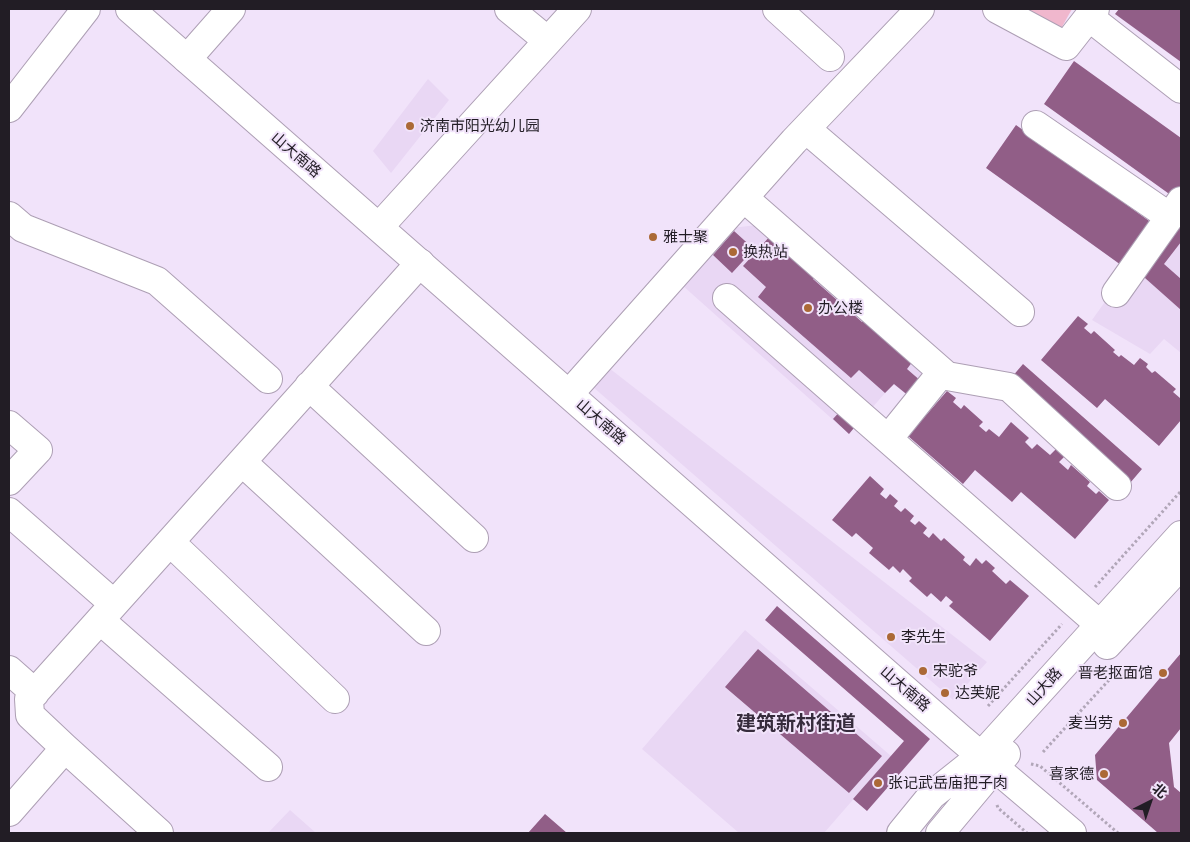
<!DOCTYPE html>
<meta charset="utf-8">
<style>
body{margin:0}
#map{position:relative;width:1190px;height:842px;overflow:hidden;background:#f1e3fa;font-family:"Playfair Display","Noto Sans SC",serif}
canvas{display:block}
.frame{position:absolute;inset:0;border:10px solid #221d25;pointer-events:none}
.north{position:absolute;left:1125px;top:777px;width:50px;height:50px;-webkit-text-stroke:4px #f1e3fa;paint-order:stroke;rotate:41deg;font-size:14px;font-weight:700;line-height:20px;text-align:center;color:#221d25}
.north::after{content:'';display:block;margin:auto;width:18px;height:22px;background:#221d25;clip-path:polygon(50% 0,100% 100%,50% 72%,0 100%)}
</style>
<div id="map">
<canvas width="1190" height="842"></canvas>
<div class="frame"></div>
<div class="north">北</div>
</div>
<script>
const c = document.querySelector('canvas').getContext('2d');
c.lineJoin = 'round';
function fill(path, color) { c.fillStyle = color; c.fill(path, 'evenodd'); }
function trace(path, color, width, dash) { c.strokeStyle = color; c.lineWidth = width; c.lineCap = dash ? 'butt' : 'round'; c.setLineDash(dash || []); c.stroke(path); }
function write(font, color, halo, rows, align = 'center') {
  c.font = font + ' "Playfair Display","Noto Sans SC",serif'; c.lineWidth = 4; c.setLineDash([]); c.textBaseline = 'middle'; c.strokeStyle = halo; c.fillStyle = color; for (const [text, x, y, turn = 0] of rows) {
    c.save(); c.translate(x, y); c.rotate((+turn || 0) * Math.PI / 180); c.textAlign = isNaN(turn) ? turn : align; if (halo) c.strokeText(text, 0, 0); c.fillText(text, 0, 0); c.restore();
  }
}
fill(new Path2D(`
 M428,79l21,21 -58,73 -18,-22z
 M1181,195v158l-17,-14 -14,15 -58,-34z
 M782,222l158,139 -30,36 -17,-13 -44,50 -167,-149 50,-57z
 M609,368l378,294 -34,38 -360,-313z
 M745,630l146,126 -67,77h-85l-97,-84z
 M290,810l26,23h-48z`), '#e9d7f4');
fill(new Path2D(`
 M1014,9h58l-14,25z`), '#f0b7cd');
fill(new Path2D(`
 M1119,9h62v53l-66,-48z
 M1074,61l107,77v60l-2,3 -135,-97z
 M1016,125l136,98 -31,42 -135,-97z
 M1181,211v31l-17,22 17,15v31l-45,-40z
 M734,231l20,18 -22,24 -19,-18z
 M771,235l45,40 -3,4 49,43 3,-3 48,42 -6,8 15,13 -12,15 -16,-13 -9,9 -26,-23 -8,8 -93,-81 8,-10 -23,-21z
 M1078,316l10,8 -4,4 7,6 3,-3 21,19 -2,2 6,5 2,-2 13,10 6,-7 8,6 -2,3 6,6 3,-2 21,18 -3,3 7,6 1,-1v23l-22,26 -54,-47 -8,9 -56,-48z
 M1023,364l119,105 -12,14 -119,-105z
 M947,391l9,7 -3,4 8,7 3,-4 19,17 -4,4 7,6 3,-3 10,8 12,-15 18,16 -4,4 7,7 5,-5 13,11 6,-6 8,8 -5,5 9,8 3,-5 19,17 -3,4 9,8 3,-3 10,9 -34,39 -54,-47 -9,10 -37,-32 -12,14 -55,-48z
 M842,409l16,14 -9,11 -16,-15z
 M870,476l14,13 -4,5 6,5 4,-5 8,7 -4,5 7,6 4,-4 9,8 -4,5 5,4 4,-4 8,7 -4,5 6,5 4,-5 8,8 3,-3 21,19 -2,3 7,6 6,-8 6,6 4,-4 9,8 -3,3 14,13 4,-4 19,16 -39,45 -41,-35 4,-4 -7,-6 -5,6 -10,-9 -4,4 -18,-16 3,-3 -9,-9 -3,4 -7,-7 -4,4 -20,-17 4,-5 -17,-15 -4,4 -20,-17z
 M777,606l153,133 -63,72 -14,-12 51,-58 -139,-121z
 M758,649l124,107 -33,37 -124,-106z
 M1181,653v75l-12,15 5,44 7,6v40h-23l-61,-53 -2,-25z
 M545,814l22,19h-39z`), '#915e87');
const minor = new Path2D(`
 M509,9l39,32
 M777,9l53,48
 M997,9l69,37 29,-37
 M1094,21l87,68
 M187,59l44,-50
 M9,108l77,-99
 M1036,125l134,92
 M806,129l214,183
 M744,198l203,178 62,11 108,99
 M9,216l14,12 134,53 111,98
 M379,227l198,-218
 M1116,293l65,-92
 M727,298l373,327
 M309,386l165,152
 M569,394l225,-253 126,-132
 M9,425l29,25 -29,31
 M888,439l54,-67
 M242,462l184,169
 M9,512l105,92
 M170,542l165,157
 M100,620l168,147
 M9,670l26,23
 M65,748l94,85
 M9,812l56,-64 -35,-33 -1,-16 391,-436`);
const major = new Path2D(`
 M130,9l830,729 112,95
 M1107,645l74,-80
 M901,833l31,-38 49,-39 200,-221
 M940,833l66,-79`);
trace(minor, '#ad9fb4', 30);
trace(major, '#ad9fb4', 30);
trace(new Path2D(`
 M1095,587l86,-96
 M988,706l74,-82
 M1043,752l77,-84
 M1031,764l9,2 78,67
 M997,805l1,3 29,25`), '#b1a6b8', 3, [2.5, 2.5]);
trace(minor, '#fff', 28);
trace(major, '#fff', 28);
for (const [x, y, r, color] of [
 [410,126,5,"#ab6936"],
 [653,237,5,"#ab6936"],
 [733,252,5,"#ab6936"],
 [808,308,5,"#ab6936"],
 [891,637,5,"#ab6936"],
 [923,671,5,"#ab6936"],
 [1163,673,5,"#ab6936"],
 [945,693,5,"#ab6936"],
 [1123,723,5,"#ab6936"],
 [1104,774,5,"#ab6936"],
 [878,783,5,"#ab6936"]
]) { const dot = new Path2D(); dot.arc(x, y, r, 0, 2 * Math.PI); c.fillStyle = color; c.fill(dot); trace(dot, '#f1e3fa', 2); }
write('15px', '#221d25', '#f1e3fa', [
 ["济南市阳光幼儿园",420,126],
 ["雅士聚",663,237],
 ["换热站",743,252],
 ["办公楼",818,308],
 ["李先生",901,637],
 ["宋驼爷",933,671],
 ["晋老抠面馆",1153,673,"right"],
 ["达芙妮",955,693],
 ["麦当劳",1113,723,"right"],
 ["喜家德",1094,774,"right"],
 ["张记武岳庙把子肉",888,783]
], 'left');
write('15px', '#221d25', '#f1e3fa', [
 ["山大南路",296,155,41],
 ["山大南路",601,422,41],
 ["山大路",1044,687,-48],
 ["山大南路",905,689,41]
]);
write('bold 20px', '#362b3c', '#f1e3fa', [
 ["建筑新村街道",796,724]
]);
</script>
